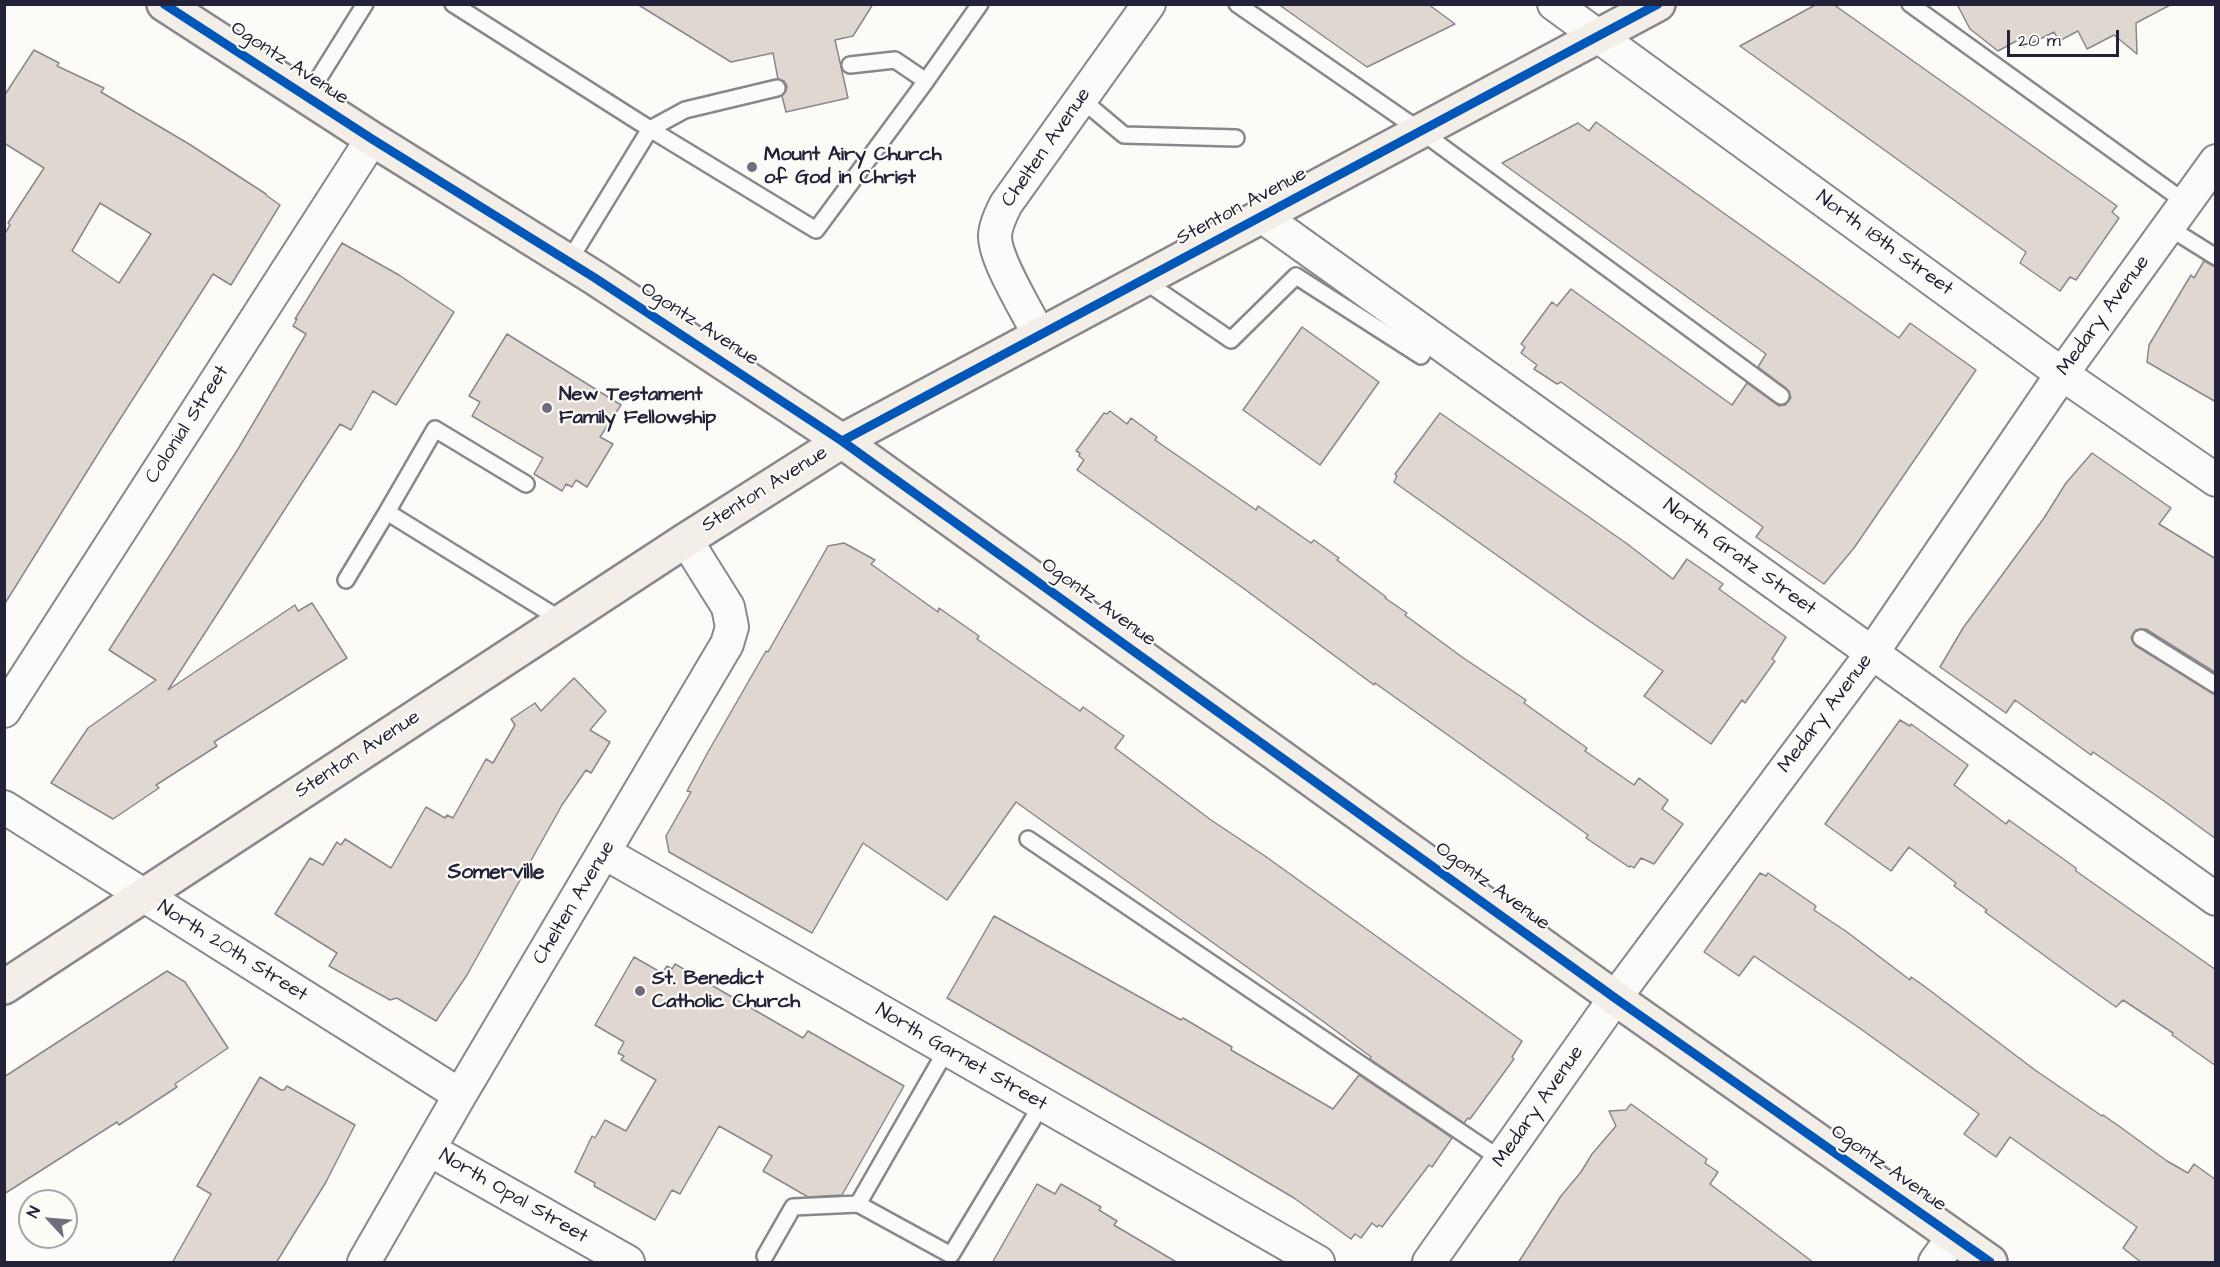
<!DOCTYPE html>
<style>
body{margin:0}
#map{position:relative;width:2220px;height:1267px;overflow:hidden;background:#fcfbf8;font-family:"Architects Daughter",sans-serif}
canvas{display:block}
.frame{position:absolute;inset:0;border:6px solid #22223b;pointer-events:none}
.north{position:absolute;left:18px;top:1189px;width:60px;height:60px;box-sizing:border-box;background:#fdfcf7;border:2px solid #a5a5ac;border-radius:50%;rotate:296deg;font-size:16px;font-weight:700;line-height:24px;text-align:center;color:#22223b}
.north::after{content:'';display:block;margin:auto;width:21px;height:27px;background:#6e6e7d;clip-path:polygon(50% 0,100% 100%,50% 72%,0 100%)}
.scale{position:absolute;left:2007px;top:30px;width:112px;height:27px;box-sizing:border-box;border:3px solid #22223b;border-top:0;padding-left:8px;font-size:18px;line-height:21px;white-space:nowrap;color:#22223b;-webkit-text-stroke:4px #fdfcf7;paint-order:stroke}
</style>
<div id="map">
<canvas width="2220" height="1267"></canvas>
<div class="frame"></div>
<div class="north">N</div>
<div class="scale">20 m</div>
</div>
<script>
const c = document.querySelector('canvas').getContext('2d');
c.lineJoin = 'round';
function fill(path, color) { c.fillStyle = color; c.fill(path, 'evenodd'); }
function trace(path, color, width, dash) { c.strokeStyle = color; c.lineWidth = width; c.lineCap = dash ? 'butt' : 'round'; c.setLineDash(dash || []); c.stroke(path); }
function write(font, color, halo, rows, align = 'center') {
  c.font = font + ' "Architects Daughter",sans-serif'; c.lineWidth = 4.5; c.setLineDash([]); c.textBaseline = 'middle'; c.strokeStyle = halo; c.fillStyle = color; for (const [text, x, y, turn = 0] of rows) {
    c.save(); c.translate(x, y); c.rotate((+turn || 0) * Math.PI / 180); c.textAlign = isNaN(turn) ? turn : align; if (halo) c.strokeText(text, 0, 0); c.fillText(text, 0, 0); c.restore();
  }
}
const building = new Path2D(`
 M637,4h236l-20,32 -18,4 13,58 -62,14 -4,-16 4,-5 1,-5 -3,-5 -6,-2 -5,-26 -42,9z
 M1278,4h150l27,20 -88,43z
 M1817,4h16l284,202 -5,6 7,6 -43,62 -6,-3 -10,14 -40,-28 6,-11 -286,-206z
 M1957,4h215l-36,19 1,31 -23,-19 -27,14 -9,-18 -19,10 -5,-9 -30,15 -4,-8 -22,12 -28,-22z
 M34,50l25,13 -2,3 47,22 -3,4 88,52 77,50v1l14,10 -49,80 -18,-11 -107,167 -102,164v-370l6,-10 -2,-2 36,-55 -40,-25v-47zM100,203l51,31 -32,49 -47,-32z
 M1596,122l303,216 11,-15 66,47 -122,178 -30,36 -68,-47 7,-10 -202,-145 -4,2 -23,-15 3,-4 -16,-12 4,-6 -4,-3 31,-42 5,4 14,-17 161,116 15,-22 32,23 6,-1 6,-7 -4,-9 -29,-22 8,-13 -264,-191 76,-40 11,8z
 M342,243l57,32 55,37 -58,93 -23,-14 -22,39 -11,-6 -172,266 127,-85 3,6 14,-8 35,55 -133,84 3,4 -61,39 3,3 -46,31 -62,-36 37,-55 68,-48 -47,-30 129,-201 68,-115 -13,-8 4,-7h-2z
 M2204,261l12,6v135l-69,-40 2,-17 42,-70 3,3z
 M1302,327l77,55 -59,83 -77,-55z
 M507,334l114,71 -21,32 13,7 -26,43 -11,-7 -4,7 -6,-3 -4,7 -28,-17 9,-16 -71,-42 8,-14 -11,-6z
 M1110,411l17,13 4,-6 26,19 -2,3 101,70 2,-4 53,37 3,-3 25,18 -2,2 49,37 -1,1 22,15 -2,2 57,42 64,43 -2,3 63,45 -2,3 49,34 5,-7 29,22 -6,9 21,15 -29,40 -13,-6 -7,10 -3,-2 -2,1 -43,-29 2,-3 -213,-152 -1,2 -131,-97 -166,-118 7,-10 -5,-4 1,-3 -4,-2 28,-38 3,1z
 M1440,413l186,130 47,36 14,-20 36,25 -4,5 67,48 -14,22 3,2 -30,42 -3,-3 -31,44 -67,-48 19,-25 -75,-51 -194,-138 3,-6 -2,-2z
 M2092,453l79,55 -12,16 57,35v114l-70,-44 -10,1 -5,8 5,8 80,49v144l-52,-38 -71,-49 -2,3 -76,-55 -9,13 -66,-46 23,-39 81,-110 22,-35z
 M844,543l31,17 -4,4 67,48 1,-4 40,28 -2,3 103,72 3,-4 41,29 -9,12 96,72 54,36 257,185 -10,16 2,2 -44,60 -2,-1 -4,5 -94,-64 1,-2 -47,-35 -308,-220 -69,98 -84,-57 -51,90 -143,-81 -3,-16 25,-44 -4,-1 21,-39 58,-101 2,1 60,-106z
 M574,678l32,33 -16,19 20,12 -19,31 -5,-3 -24,35 -95,170 -31,46 -39,-23 -7,2 -61,-34 8,-13 -62,-39 35,-56 13,7 14,-23 4,3 4,-6 46,29 35,-61 19,11 2,-3 6,3 33,-59 7,4 22,-38 -4,-6 24,-16 6,8z
 M1900,720l10,6 1,-2 57,41 -14,20 52,39 3,-4 18,13 49,35v3l140,99v96l-44,-31 1,-2 -50,-33 -7,7 -41,-29 -90,-66 2,-2 -33,-24 2,-3 -47,-36 -18,24 -66,-47z
 M1760,873l6,3 2,-3 48,33 -2,4 33,22 63,48 1,-3 13,9 111,84 67,46 1,-1 13,9 51,37 21,12 6,-9 22,16v83h-74l-19,-15 14,-21 -127,-90 -14,20 -32,-23 15,-20 -121,-87 -104,-71 -15,20 -35,-24z
 M994,916l187,104 2,-2 49,29 -1,3 102,59 26,-34 93,63 -20,29 -3,-2 -47,62 -3,-2 -2,2 -5,-4 -11,15 -6,-4 -4,5 -57,-41 -76,-45 -271,-155z
 M634,957l28,16 5,-7 5,3 3,-5 128,74 5,-7 96,55 -62,109 -34,2 -45,-26 9,-15 -53,-30 -39,68 -8,-4 -17,30 -61,-34 1,-3 -20,-11 17,-36 3,2 10,-18 21,11 30,-51 -35,-20 3,-4 -6,-3 6,-11 -29,-17z
 M167,971l18,11 43,66 -53,36 2,3 -58,38 -2,-3 -113,72v-117z
 M260,1077l21,13h3l3,-4 68,39 -29,57 -50,81h-104l39,-69 -14,-8z
 M1631,1104l76,55 -2,4 13,9 -8,12 104,79h-296l43,-67 20,-24 11,-18 24,-28 -7,-15 17,-1z
 M1037,1184l18,10 6,-10 40,23 -2,3 18,11 -3,4 64,38h-186z`);
fill(building, '#e0d7d0');
trace(building, '#88888c', 1.5);
const service = new Path2D(`
 M453,4l197,125 35,-19 92,-22
 M1237,4l185,128 359,264
 M1910,4l275,198
 M850,65l45,-5 31,21
 M307,97l58,-93
 M1081,99l43,36 112,3
 M2168,227l48,30
 M569,261l81,-132 166,101 110,-149 54,-77
 M1143,280l88,60 65,-64 125,80 10,-18
 M387,512l48,-83 91,55
 M346,580l41,-68 176,109
 M2141,638l75,47
 M1028,839l474,321
 M947,1049l-89,155 93,51 91,-151
 M765,1256l28,-49 65,-3`);
const minor = new Path2D(`
 M1554,4l508,370 154,106
 M1263,217l953,682
 M1039,335c-11,-23 -45,-76 -44,-100 1,-11 6,-21 11,-31l143,-200
 M4,711l368,-572
 M4,807l456,288
 M605,853l713,409
 M430,1150l198,112
 M364,1262l96,-167 267,-451 5,-17 -4,-20 -42,-67
 M1429,1262l186,-264 257,-345 190,-279 154,-213
 M1935,1262l18,-25`);
const primary = new Path2D(`
 M164,4l208,135 223,139 247,163 773,557 375,264
 M4,987l682,-447 156,-99 816,-437`);
trace(service, '#88888c', 20);
trace(minor, '#88888c', 36);
trace(primary, '#88888c', 38);
trace(service, '#fbfbf9', 15);
trace(minor, '#fbfbf9', 32);
trace(primary, '#f3eee8', 33);
trace(new Path2D(`
 M164,4l208,135 223,139 247,163 773,557 375,264
 M842,441l816,-437`), '#0057b8', 9);
for (const [x, y, r, color] of [
 [752,167,6,"#6e6e7d"],
 [547,408,6,"#6e6e7d"],
 [640,991,6,"#6e6e7d"]
]) { const dot = new Path2D(); dot.arc(x, y, r, 0, 2 * Math.PI); c.fillStyle = color; c.fill(dot); trace(dot, '#fdfcf7', 2); }
write('20px', '#22223b', '#fdfcf7', [
 ["Ogontz Avenue",289,64,33],
 ["Chelten Avenue",1047,148,-55],
 ["Stenton Avenue",1242,207,-28],
 ["North 18th Street",1884,244,36],
 ["Medary Avenue",2104,316,-54],
 ["Ogontz Avenue",699,325,33],
 ["Colonial Street",188,425,-57],
 ["Stenton Avenue",765,490,-32],
 ["North Gratz Street",1739,558,36],
 ["Ogontz Avenue",1098,603,36],
 ["Medary Avenue",1826,714,-53],
 ["Stenton Avenue",358,755,-33],
 ["Ogontz Avenue",1492,887,36],
 ["Chelten Avenue",575,903,-59],
 ["North 20th Street",232,952,32],
 ["North Garnet Street",961,1058,30],
 ["Medary Avenue",1539,1107,-55],
 ["Ogontz Avenue",1888,1169,35],
 ["North Opal Street",513,1197,30]
]);
write('bold 20px', '#22223b', '#fdfcf7', [
 ["Mount Airy Church",764,156],
 ["of God in Christ",764,179],
 ["New Testament",559,396],
 ["Family Fellowship",559,419],
 ["St. Benedict",652,980],
 ["Catholic Church",652,1003]
], 'left');
write('bold 21px', '#22223b', '#fdfcf7', [
 ["Somerville",496,874]
]);
</script>
